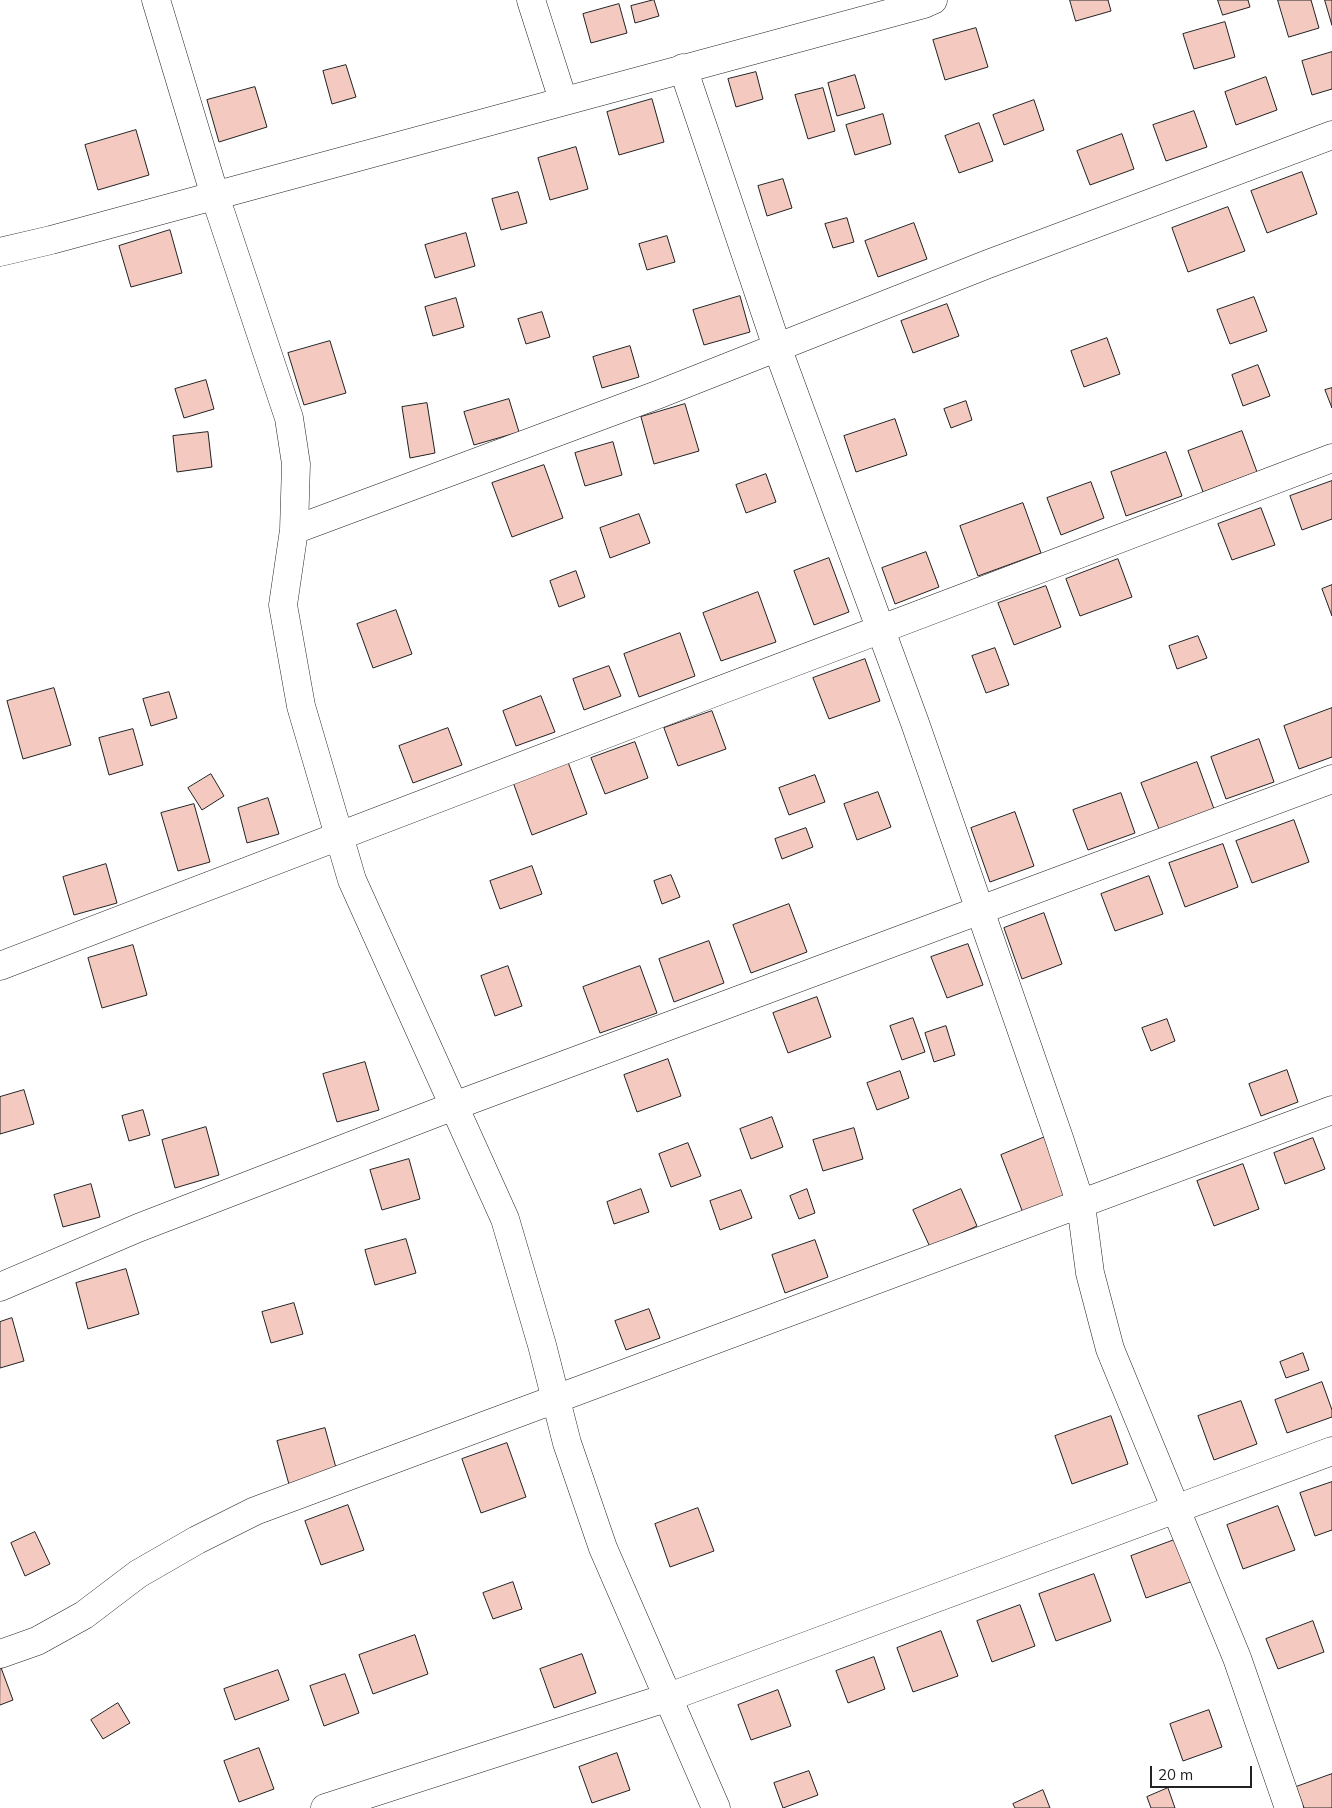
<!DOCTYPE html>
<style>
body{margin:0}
#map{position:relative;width:1332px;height:1808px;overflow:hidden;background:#fff;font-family:Mulish,sans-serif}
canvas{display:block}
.scale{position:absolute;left:1150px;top:1766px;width:102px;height:22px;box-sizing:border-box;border:2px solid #222;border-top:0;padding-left:6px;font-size:15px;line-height:18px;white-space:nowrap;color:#222;-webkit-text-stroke:4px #fff;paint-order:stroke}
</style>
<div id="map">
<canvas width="1332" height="1808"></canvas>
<div class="scale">20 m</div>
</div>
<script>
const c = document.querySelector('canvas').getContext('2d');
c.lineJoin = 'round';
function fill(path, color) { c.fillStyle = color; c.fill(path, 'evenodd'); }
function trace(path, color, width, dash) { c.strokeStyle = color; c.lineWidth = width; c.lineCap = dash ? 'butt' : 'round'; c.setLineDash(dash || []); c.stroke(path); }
const building = new Path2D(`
 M654,0l5,16 -24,7 -4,-17z
 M1070,0h38l3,11 -35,10z
 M1218,0h30l2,7 -27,8z
 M1278,0h33l8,28 -30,9z
 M1325,0h7v25z
 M619,4l8,29 -36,10 -8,-29z
 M1225,22l10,35 -41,12 -11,-35z
 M976,28l12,39 -43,13 -12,-40z
 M1332,52v37l-20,6 -10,-34z
 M346,65l10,32 -24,7 -9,-33z
 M756,72l7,27 -27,8 -8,-28z
 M855,75l10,33 -28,8 -9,-33z
 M1266,77l11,33 -41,15 -11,-33z
 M255,87l12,40 -48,15 -12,-42z
 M823,88l12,43 -27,8 -13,-44z
 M652,99l12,43 -45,13 -12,-43z
 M1034,100l10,30 -40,15 -11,-30z
 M1194,111l13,36 -41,14 -13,-36z
 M883,114l8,30 -36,11 -9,-30z
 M979,123l14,38 -34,12 -14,-37z
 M136,130l13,45 -51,15 -13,-45z
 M1122,134l12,35 -44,16 -13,-34z
 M576,147l12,42 -38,11 -12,-42z
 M1302,172l15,42 -50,19 -16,-42z
 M783,179l9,29 -25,8 -9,-30z
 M518,192l9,31 -26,7 -9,-31z
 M1228,207l17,44 -57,21 -16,-44z
 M847,218l7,24 -21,6 -8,-24z
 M914,223l13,36 -49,18 -13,-36z
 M170,230l12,43 -51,14 -12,-41z
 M466,233l9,33 -40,12 -10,-33z
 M667,236l8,26 -28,8 -8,-26z
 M740,296l10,36 -46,13 -11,-35z
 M1254,297l13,34 -37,13 -13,-34z
 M456,298l8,29 -31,9 -8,-29z
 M947,304l12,32 -46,17 -12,-32z
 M542,312l8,25 -24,7 -8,-25z
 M1107,338l13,36 -36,13 -13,-36z
 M330,341l16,52 -42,12 -16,-52z
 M630,346l9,31 -37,11 -9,-31z
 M1258,365l12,31 -27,10 -11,-31z
 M206,380l8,29 -30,9 -9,-29z
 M1332,388v20l-7,-18z
 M509,399l10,33 -45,13 -10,-33z
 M966,401l6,19 -21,8 -7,-19z
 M427,403l8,50 -25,5 -8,-51z
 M685,404l14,47 -45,13 -13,-47z
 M895,419l12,36 -51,17 -12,-36z
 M1242,431l15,41 -54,20 -15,-41z
 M208,432l4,35 -35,5 -4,-36z
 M613,442l9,33 -37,11 -10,-33z
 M1166,452l16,44 -56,20 -15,-44z
 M544,465l19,53 -51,19 -20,-54z
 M766,474l10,28 -30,11 -10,-28z
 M1332,481v38l-30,11 -12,-34z
 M1091,482l13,36 -43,17 -14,-37z
 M1023,503l18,50 -63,23 -18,-50z
 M1261,508l14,37 -43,15 -14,-36z
 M639,514l11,29 -40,15 -10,-30z
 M926,552l13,35 -44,17 -13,-36z
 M829,558l20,54 -35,13 -20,-54z
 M1118,559l14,38 -52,19 -14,-37z
 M576,571l9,26 -26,10 -9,-26z
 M1332,585v31l-10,-27z
 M1046,586l15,41 -47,18 -16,-42z
 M758,592l18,50 -55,19 -18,-48z
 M396,610l16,44 -39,14 -16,-44z
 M680,633l15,43 -56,21 -15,-43z
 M1198,636l9,22 -30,11 -8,-23z
 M995,648l14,37 -23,8 -14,-37z
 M865,659l15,42 -51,18 -16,-41z
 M609,666l12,30 -37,14 -11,-31z
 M54,688l17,57 -48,14 -16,-58z
 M169,692l8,26 -26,8 -8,-27z
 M541,696l14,36 -39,14 -13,-35z
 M1332,708v49l-33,12 -15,-43z
 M712,711l14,38 -48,17 -14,-38z
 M448,728l14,37 -49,18 -14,-37z
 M133,729l10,36 -34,10 -10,-37z
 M1259,739l15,43 -48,17 -15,-42z
 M635,742l13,36 -43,16 -14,-36z
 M568,762l19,52 -55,21 -19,-53z
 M1197,762l17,47 -55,20 -18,-46z
 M211,774l13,22 -22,14 -14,-22z
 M815,775l10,27 -36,13 -10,-27z
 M878,792l13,35 -34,13 -13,-36z
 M1121,793l14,40 -47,17 -15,-40z
 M268,798l11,36 -32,9 -9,-35z
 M194,804l16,58 -32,9 -17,-58z
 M1015,812l19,54 -44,16 -19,-54z
 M1294,820l15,42 -57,21 -16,-42z
 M806,828l7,19 -31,12 -7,-20z
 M1223,844l15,43 -53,20 -16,-44z
 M106,864l11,39 -43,12 -11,-38z
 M532,866l10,28 -42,15 -10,-28z
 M671,875l9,22 -18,7 -8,-23z
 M1149,876l14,38 -48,17 -14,-37z
 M789,904l18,48 -56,21 -18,-48z
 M1044,913l18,51 -40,15 -18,-51z
 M709,941l15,42 -50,19 -15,-43z
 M968,944l15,41 -36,13 -16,-41z
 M133,945l14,50 -45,13 -14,-50z
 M508,966l14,40 -27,10 -14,-40z
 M640,966l17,47 -57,20 -17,-46z
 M817,997l14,40 -43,16 -15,-40z
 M913,1018l12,34 -23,8 -12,-34z
 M1167,1019l8,22 -24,10 -9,-23z
 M946,1026l9,29 -21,7 -9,-29z
 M668,1059l13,37 -44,16 -13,-37z
 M365,1062l14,48 -42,12 -14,-48z
 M1287,1070l11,32 -37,14 -12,-32z
 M900,1071l9,27 -32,12 -10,-27z
 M24,1090l10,34 -34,10v-37z
 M143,1110l7,25 -21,6 -7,-25z
 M772,1117l11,30 -32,12 -11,-30z
 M206,1127l13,48 -44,13 -13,-48z
 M854,1128l9,31 -40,12 -10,-31z
 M1045,1137l22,58 -44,18 -22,-58z
 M1313,1138l12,31 -40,15 -11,-31z
 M688,1143l13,33 -30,11 -12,-33z
 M409,1159l11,40 -38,11 -12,-40z
 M1243,1164l16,45 -45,17 -17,-45z
 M91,1184l9,33 -37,10 -9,-32z
 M641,1189l8,23 -35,12 -7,-22z
 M807,1189l8,24 -16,6 -9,-23z
 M961,1189l16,37 -47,21 -17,-37z
 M741,1190l11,28 -32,12 -10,-29z
 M406,1239l10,34 -41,12 -10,-35z
 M815,1240l13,37 -43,16 -13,-38z
 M126,1269l13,45 -51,15 -12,-46z
 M294,1303l9,31 -32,9 -9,-31z
 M649,1309l11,29 -34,12 -11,-29z
 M12,1318l12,43 -24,7v-46z
 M1303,1353l6,17 -23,8 -6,-16z
 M1322,1382l10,28v7l-45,16 -12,-33z
 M1241,1401l16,43 -43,16 -16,-44z
 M1111,1416l17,48 -56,20 -17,-48z
 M325,1428l13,47 -48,13 -13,-47z
 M507,1443l19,54 -45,16 -19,-54z
 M1332,1482v48l-17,6 -15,-43z
 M348,1505l16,45 -43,15 -16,-44z
 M1278,1506l17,44 -52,19 -16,-44z
 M698,1508l16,43 -44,16 -15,-43z
 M35,1532l15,32 -25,12 -14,-33z
 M1177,1539l16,42 -47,17 -15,-42z
 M1094,1574l17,47 -55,20 -17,-47z
 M513,1582l9,27 -29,10 -10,-26z
 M1020,1605l15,41 -43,16 -15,-41z
 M1313,1621l11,31 -46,17 -12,-30z
 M941,1631l17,45 -45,16 -16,-44z
 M415,1635l13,39 -55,20 -14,-39z
 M582,1654l14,39 -42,15 -14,-39z
 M874,1657l11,32 -37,14 -12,-32z
 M0,1665l13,35 -13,5z
 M278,1670l11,30 -54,20 -11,-31z
 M345,1674l14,39 -35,13 -14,-40z
 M778,1690l13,36 -40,14 -13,-35z
 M118,1703l12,20 -27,16 -12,-19z
 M1209,1710l13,37 -39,14 -13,-37z
 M259,1748l15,41 -35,13 -15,-41z
 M617,1753l13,37 -38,13 -13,-36z
 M809,1771l9,24 -35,13 -9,-25z
 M1332,1774v34h-28l-8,-21z
 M1168,1788l7,20h-24l-4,-11z
 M1043,1790l7,18h-35l-2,-4z`);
fill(building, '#f3c9c0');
trace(building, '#222', 1);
const street = new Path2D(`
 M156,0l59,196 74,222 7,46 -2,66 -11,75 18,101 51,174 153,339 37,126 25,98 36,105 113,260
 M531,0l32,100
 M683,68l94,279 138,376 144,415 22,67 9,68 20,76 127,309 52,150
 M0,252l51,-12 873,-236 9,-4
 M294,530l363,-135 331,-131 344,-129
 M0,966c443,-173 888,-338 1332,-508
 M0,1287l138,-59 316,-122 878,-327
 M0,1654l37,-13 47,-26 54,-41 59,-34 58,-29 1077,-401
 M325,1808l344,-111 663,-246`);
trace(street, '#222', 29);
trace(street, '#fff', 28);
</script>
